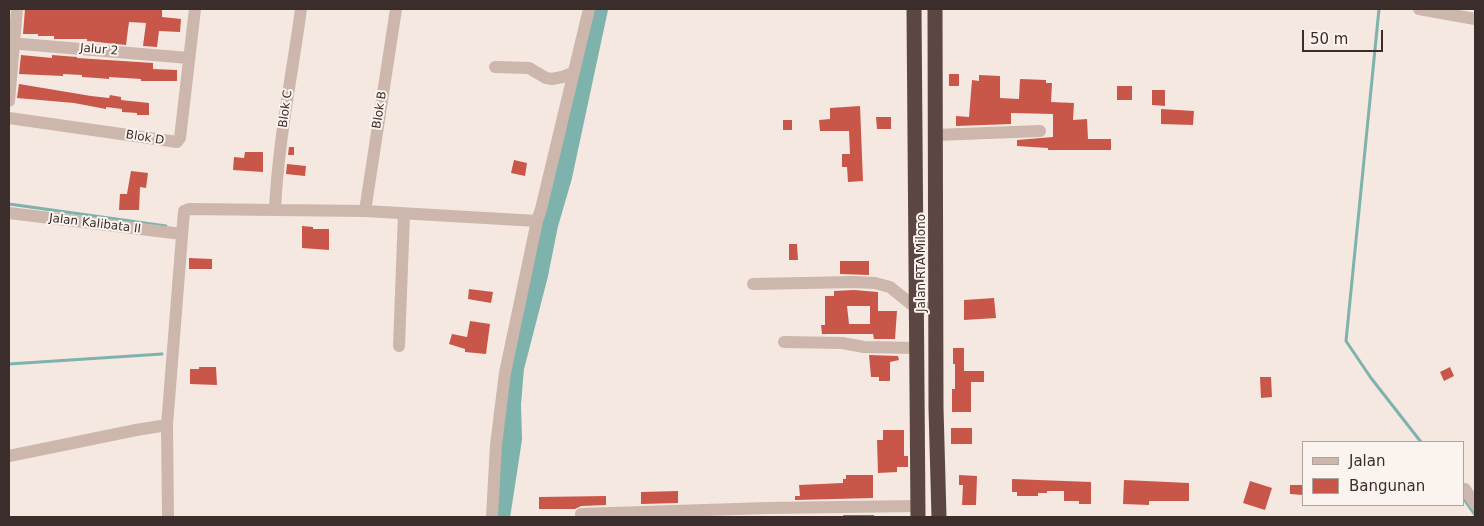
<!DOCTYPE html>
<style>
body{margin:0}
#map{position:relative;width:1484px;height:526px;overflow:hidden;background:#f4e8e0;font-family:"DejaVu Sans",sans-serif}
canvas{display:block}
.frame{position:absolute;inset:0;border:10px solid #3b2d2b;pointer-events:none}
.legend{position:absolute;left:1302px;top:441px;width:162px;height:65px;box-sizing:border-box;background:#fbf3ed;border:1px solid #aea49f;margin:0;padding:6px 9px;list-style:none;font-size:15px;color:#3b2d2b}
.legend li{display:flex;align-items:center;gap:10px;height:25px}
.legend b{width:25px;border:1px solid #aea49f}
.scale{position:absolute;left:1302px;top:30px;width:81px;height:22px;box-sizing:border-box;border:2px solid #3b2d2b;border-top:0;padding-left:6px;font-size:15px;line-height:18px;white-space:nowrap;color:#3b2d2b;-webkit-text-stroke:4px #fbf3ed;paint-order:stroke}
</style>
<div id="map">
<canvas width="1484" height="526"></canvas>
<div class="frame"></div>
<ul class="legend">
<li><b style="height:6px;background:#cdb6ab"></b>Jalan</li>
<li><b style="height:14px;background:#c95749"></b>Bangunan</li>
</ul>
<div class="scale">50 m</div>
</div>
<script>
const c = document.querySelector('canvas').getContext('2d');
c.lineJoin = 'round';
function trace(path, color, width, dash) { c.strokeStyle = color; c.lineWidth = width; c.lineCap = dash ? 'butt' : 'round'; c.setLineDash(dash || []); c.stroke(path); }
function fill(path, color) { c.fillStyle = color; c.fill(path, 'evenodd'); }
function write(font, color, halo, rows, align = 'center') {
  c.font = font + ' "DejaVu Sans",sans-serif'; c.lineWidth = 4; c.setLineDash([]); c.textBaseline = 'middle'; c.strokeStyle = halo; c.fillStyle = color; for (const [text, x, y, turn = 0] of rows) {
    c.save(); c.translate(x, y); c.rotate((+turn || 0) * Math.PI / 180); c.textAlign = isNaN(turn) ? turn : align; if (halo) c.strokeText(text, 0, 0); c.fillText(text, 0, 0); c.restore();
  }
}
trace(new Path2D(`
 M1379,9l-33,332 25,37 50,64
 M9,204l157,22
 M9,364l153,-10
 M1463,498l12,17`), '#7eb2ad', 3);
trace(new Path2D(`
 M500,517l12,-78 -1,-35 3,-36 24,-93 10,-50 14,-48 36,-168`), '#7eb2ad', 20);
fill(new Path2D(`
 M25,9h137v8l19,2 -1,13 -21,-1 -2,16 -14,-1 3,-23 -17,-1 -3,23 -39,-4v-2h-33v-3h-16v-2h-15z
 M21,55l31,3v-3l25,2v1l76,5v6l24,1v11h-36v-2l-32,-2v2l-12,-1 -15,-1v-2l-19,-1v2l-44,-2z
 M949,74h10v12h-10z
 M979,75l21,1v22l19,1 1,-20 26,1v3h6l-1,19 23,1 -1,17 14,-1 1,20h23v11h-63v-2l-31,-2v-6l36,-3v-23l-42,-1v11l-55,2v-10l13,1 3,-37 7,1z
 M19,84l72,12 18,2 1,-3 11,2v3l28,3v12h-12v-2l-15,-1v-3l-16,-2v2l-32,-6 -57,-5z
 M1117,86h15v14h-15z
 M1152,90h13v16l-13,-1z
 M860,106l3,75 -15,1 -1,-15h-5v-13h8l-1,-23h-29l-1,-11 11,-1v-11z
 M1161,109l33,2 -1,14 -32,-1z
 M876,117h15v12h-14z
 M783,120h9v10h-9z
 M289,147h5v8h-6z
 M245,152h18v20l-30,-2 1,-13 10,1z
 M514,160l13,3 -2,13 -14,-3z
 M287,164l19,2 -1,10 -19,-2z
 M131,171l17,2 -2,15 -6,-1 -1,23h-20l1,-16h7z
 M302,226l11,1v2h16v21l-27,-2z
 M789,244h8l1,16h-9z
 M189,258l23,1v10h-23z
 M840,261h29v14l-29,-1z
 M469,289l24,3 -2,11 -23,-4z
 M854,290l24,2v19h19l-2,28h-21l-1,-5h-51l-1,-9h4v-29h9v-5zM847,306h23v18h-21z
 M994,298l2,20 -32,2v-20z
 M470,321l20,3 -4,30 -21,-2v-3l-16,-5 3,-10 15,3z
 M953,348h11v23h20v11h-13v30h-19v-23h3v-25h-2z
 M869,355l29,1 1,4 -9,2v19h-11v-4h-8z
 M199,367h17l1,18 -27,-1v-15h9z
 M1450,367l4,9 -10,5 -4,-9z
 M1260,377h11l1,20 -11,1z
 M951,428h21v16h-21z
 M883,430h21v26h4v11h-11v5l-19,1 -1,-33h6z
 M846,475h27v23l-78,2v-4h5l-1,-11 44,-2v-4h3z
 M959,475l18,1 -1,29h-14l1,-20h-4z
 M1012,479l79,3v22h-12v-3h-15v-10h-17v2h-9v3h-21v-4h-5z
 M1124,480l65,3v18h-40v4l-26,-1z
 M1250,481l22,7 -7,22 -22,-7z
 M1290,485h13v10l-13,-1z
 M678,491v12l-37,1v-12z
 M606,496v9l-25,1 -6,3h-36v-12z
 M843,515h31v2h-30z`), '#c95749');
trace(new Path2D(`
 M1419,9l56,10
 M9,43l180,15
 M495,67l34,1 17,10 6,1 10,-2 11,-4
 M9,101l8,-92
 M9,118l168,24 3,-4 15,-129
 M936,135l104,-4
 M275,210c3,-68 17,-134 26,-201
 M365,211l31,-202
 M9,213l173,21
 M753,284l101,-2 21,1 15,4 26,21h21
 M784,342l58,1 22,4 52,1
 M399,346l5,-132
 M9,456l127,-26 31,-5
 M1465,489l10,15
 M581,514l186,-6 151,-2
 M168,517l-1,-92 17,-214 5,-2 176,2 172,10
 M492,517l4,-72 9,-72 32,-152 4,-12 48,-200`), '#cdb6ab', 12);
trace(new Path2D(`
 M914,9l4,508
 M935,9l1,399 3,109`), '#5c4641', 15);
write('12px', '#3b2d2b', '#fbf3ed', [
 ["Jalur 2",99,50,5],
 ["Blok C",286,109,-82],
 ["Blok B",380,110,-81],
 ["Blok D",145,138,9],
 ["Jalan Kalibata II",95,224,7],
 ["Jalan RTA Milono",922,263,-90]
]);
</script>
